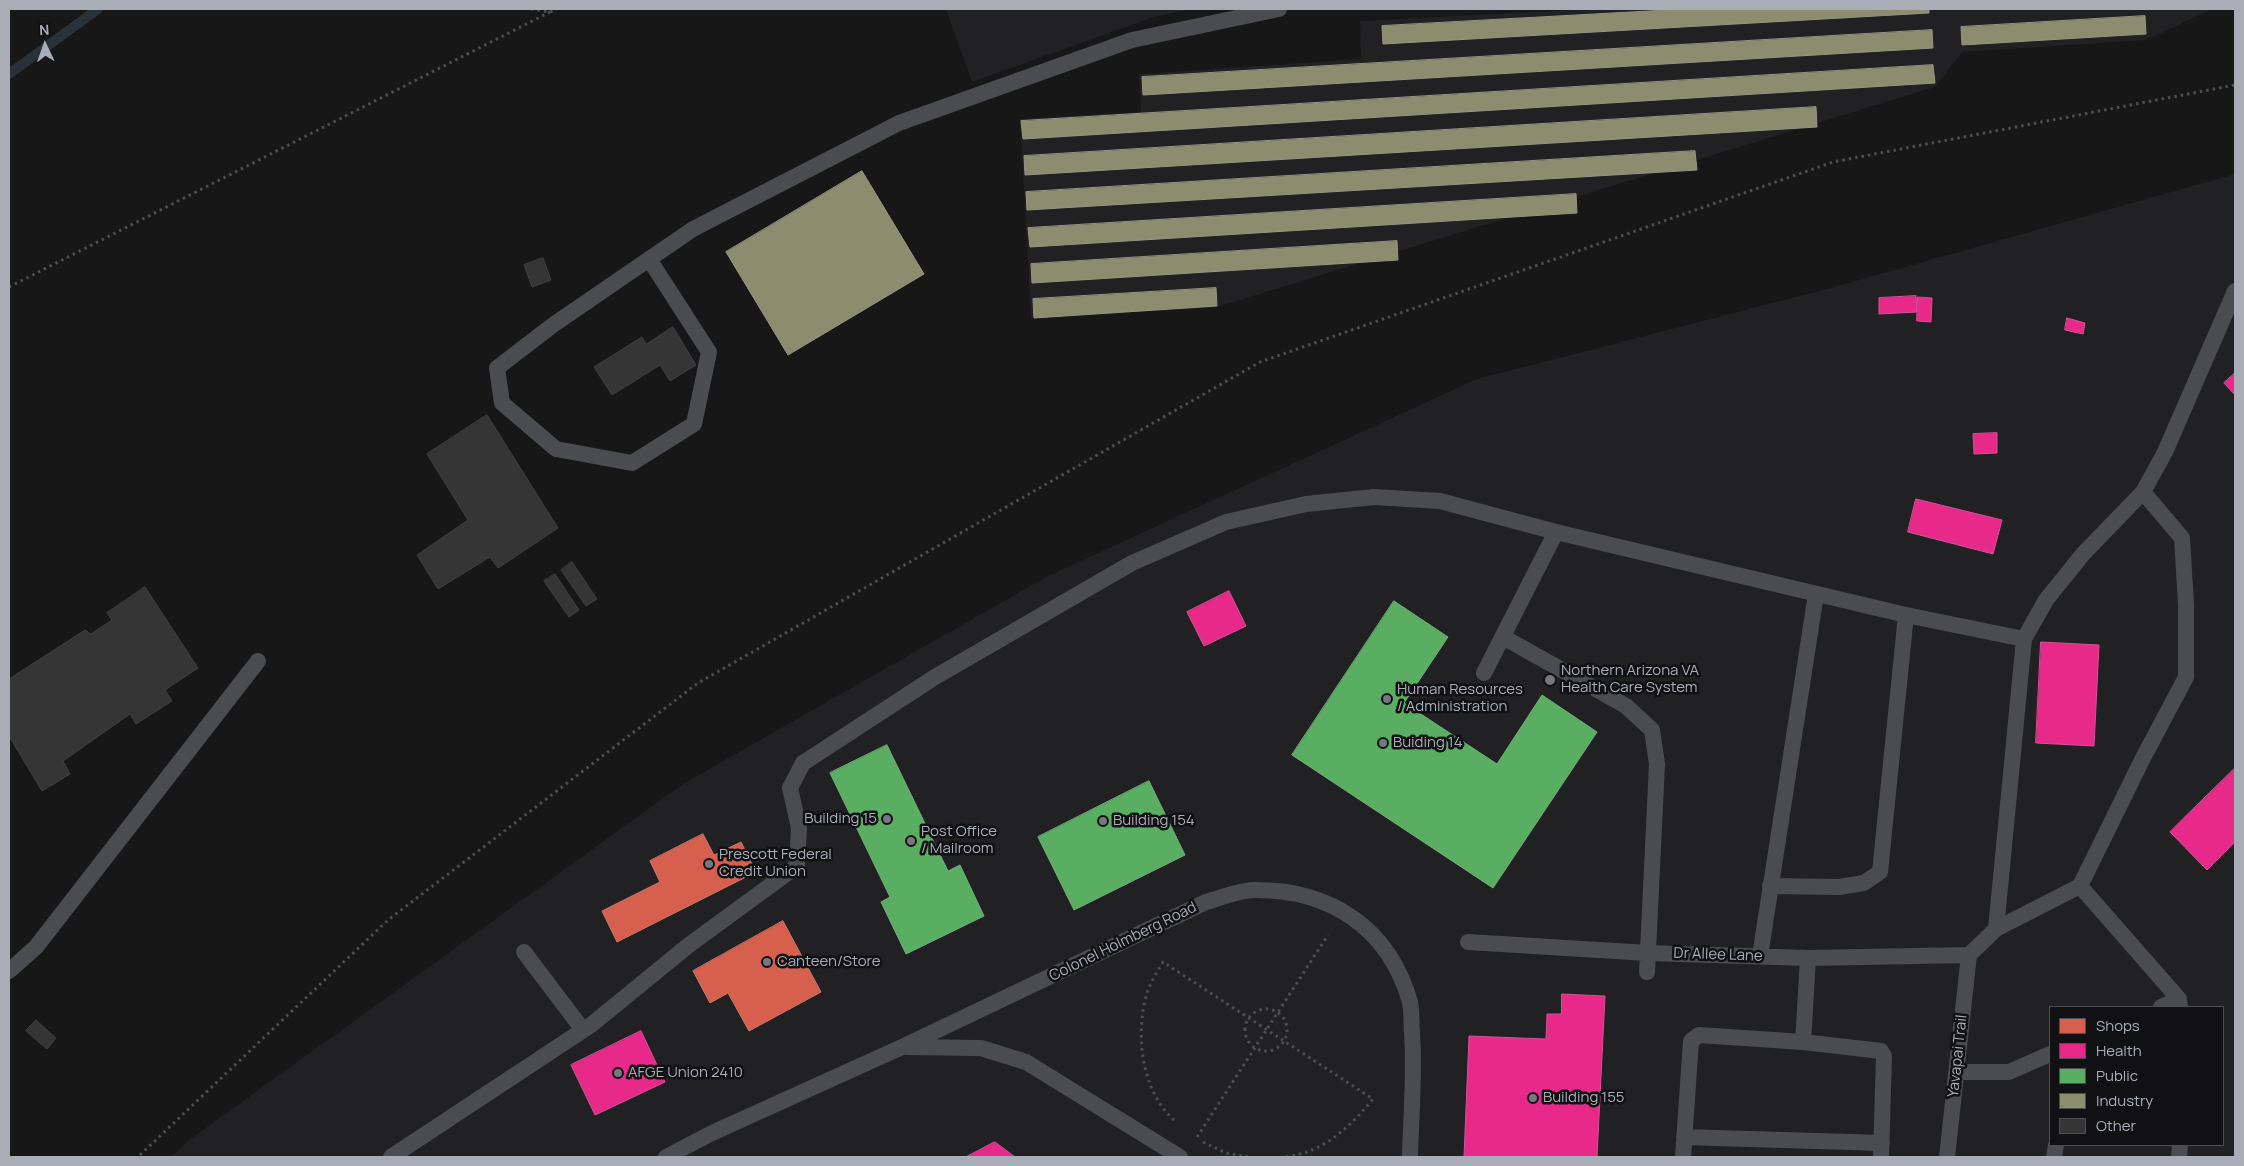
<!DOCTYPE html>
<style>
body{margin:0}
#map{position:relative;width:2244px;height:1166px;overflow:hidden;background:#171717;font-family:Manrope,sans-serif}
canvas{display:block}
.frame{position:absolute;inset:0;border:10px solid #a8adb8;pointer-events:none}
.legend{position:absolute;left:2049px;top:1006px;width:175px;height:140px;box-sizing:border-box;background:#111113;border:1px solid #4d4f55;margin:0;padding:6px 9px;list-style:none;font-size:15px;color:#a8adb8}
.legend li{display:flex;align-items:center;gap:10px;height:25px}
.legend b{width:25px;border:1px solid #4d4f55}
.north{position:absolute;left:20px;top:20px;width:50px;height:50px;-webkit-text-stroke:4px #111113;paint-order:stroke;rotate:357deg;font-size:14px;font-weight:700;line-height:20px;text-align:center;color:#a8adb8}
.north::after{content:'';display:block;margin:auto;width:18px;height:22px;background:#a8adb8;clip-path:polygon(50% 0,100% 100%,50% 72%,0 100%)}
</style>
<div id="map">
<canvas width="2244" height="1166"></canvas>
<div class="frame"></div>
<ul class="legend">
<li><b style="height:14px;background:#d6604d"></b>Shops</li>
<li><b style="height:14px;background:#e7298a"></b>Health</li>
<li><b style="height:14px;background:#5aae61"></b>Public</li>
<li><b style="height:14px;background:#8c8c6e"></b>Industry</li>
<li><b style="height:14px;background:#353536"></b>Other</li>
</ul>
<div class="north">N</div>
</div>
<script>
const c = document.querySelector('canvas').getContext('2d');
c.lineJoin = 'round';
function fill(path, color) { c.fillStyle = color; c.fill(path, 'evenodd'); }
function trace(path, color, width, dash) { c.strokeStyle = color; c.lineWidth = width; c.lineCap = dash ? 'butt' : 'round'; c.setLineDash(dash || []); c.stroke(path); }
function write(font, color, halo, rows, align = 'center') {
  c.font = font + ' Manrope,sans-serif'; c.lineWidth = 5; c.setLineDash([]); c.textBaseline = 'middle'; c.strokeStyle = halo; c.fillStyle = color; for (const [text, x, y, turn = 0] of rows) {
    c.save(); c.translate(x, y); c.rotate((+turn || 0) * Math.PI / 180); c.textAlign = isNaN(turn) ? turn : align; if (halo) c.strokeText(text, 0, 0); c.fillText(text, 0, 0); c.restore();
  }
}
fill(new Path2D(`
 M946,9h247l-39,8 -182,65z
 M1590,9h622l-66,31 -184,12 -27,35 -718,220 -186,11 -11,-199 121,-7 -2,-38 222,-15 -1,-38z
 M2235,174v983h-2063l17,-17 494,-356 365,-208 429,-197 350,-90zM2050,1007h173v138h-173z`), '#212123');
const shops = new Path2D(`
 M703,834l11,21 27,-13 15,30 -139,70 -15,-31 58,-29 -10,-21z
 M783,921l38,71 -72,39 -21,-38 -18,10 -17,-32z`);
fill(shops, '#d6604d');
trace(shops, '#c8776d', 1);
const health = new Path2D(`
 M1916,296l1,16 -38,2v-16z
 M1918,297l14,1 -1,24 -14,-1z
 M2067,318l18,5 -2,11 -18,-4z
 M2235,373v22l-11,-12z
 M1997,433v20l-23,1 -1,-20z
 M1916,499l86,21 -9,34 -85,-22z
 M1229,591l17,35 -42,20 -17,-34z
 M2041,642l58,3 -5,101 -58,-3z
 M2235,768v74l-28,28 -37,-38z
 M1562,994l43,2 -8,161h-133l5,-121 77,3 1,-25h14z
 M641,1031l24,51 -70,33 -24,-50z
 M995,1142l20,15h-49z`);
fill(health, '#e7298a');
trace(health, '#d45198', 1);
const public = new Path2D(`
 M1394,601l54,36 -44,66 93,61 45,-69 55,37 -104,156 -201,-133z
 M887,745l61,126 12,-6 24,51 -78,38 -25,-52 9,-5 -60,-124z
 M1149,781l36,74 -111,55 -36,-73z`);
fill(public, '#5aae61');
trace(public, '#71ae7b', 1);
const industry = new Path2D(`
 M1686,9h243v4l-546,31 -1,-18z
 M2145,16l1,18 -184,11 -1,-18z
 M1932,30l1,18 -790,47 -1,-18z
 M1933,65l2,18 -912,56 -2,-18z
 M1816,107l1,20 -792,48 -1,-19z
 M1695,151l2,19 -670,40 -1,-18z
 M862,171l62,103 -136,81 -62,-103z
 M1576,194l1,19 -547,34 -2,-19z
 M1397,241l1,19 -366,23 -1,-19z
 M1216,288l1,18 -183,12 -1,-19z`);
fill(industry, '#8c8c6e');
trace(industry, '#949684', 1);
trace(new Path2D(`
 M9,74l89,-65`), '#2a3239', 10);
const building = new Path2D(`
 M543,258l8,22 -19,7 -8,-22z
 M673,327l23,38 -26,16 -10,-16 -48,30 -18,-28 48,-30 4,7z
 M487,415l71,113 -60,40 -8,-11 -52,32 -21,-34 51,-35 -41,-66z
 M572,562l25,37 -11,7 -25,-36z
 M555,574l24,36 -10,7 -25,-36z
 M145,587l53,81 -33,22 7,11 -36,23 -6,-10 -67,47 7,13 -28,17 -33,-55v-57l76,-49 6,4 21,-14 -5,-7z
 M36,1020l20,18 -9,11 -21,-18z`);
fill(building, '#353536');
trace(building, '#3f4043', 1);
trace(new Path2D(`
 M531,9l19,3 7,-3
 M9,287l541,-275
 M1245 1030a21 21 0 1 1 42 0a21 21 0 1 1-42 0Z
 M1174,1120c-33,-29 -39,-87 -27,-127 3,-10 10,-21 16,-31l210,137c-24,29 -51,55 -90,58
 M1197,1137l131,-202
 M1203,1142l23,11 22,4
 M140,1155l248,-235 310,-237 562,-321 573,-200 402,-77`), '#4d4e52', 3, [2.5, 4]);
trace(new Path2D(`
 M649,259l60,93 -15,72 -62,39 -76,-14 -54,-46 -5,-35 56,-43 140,-96 206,-106 233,-83 147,-31
 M2143,492l22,-40 70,-161
 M1503,637l123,69 26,24 5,34 -10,208
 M1484,673l72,-141
 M1770,886l69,1 25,-4 16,-11 26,-257
 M2080,886l99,113 1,8
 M1996,929l28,-290
 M1468,942l180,11 160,5 161,-3
 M524,952l59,78
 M1760,956l56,-362
 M9,971l27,-24 222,-286
 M2161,1007l18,-8
 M1803,1042l5,-84
 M906,1047l75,1 45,14 154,95
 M1957,1072h52l41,-18
 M1684,1137l198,6
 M391,1157l200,-132 98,-80 108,-79 2,-38 -9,-40 13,-25 132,-86 197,-114 94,-41 80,-18 68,-7 66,4 116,31 350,83 118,24 22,-39 37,-46 60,-62 39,46 4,67v72l-44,83 -62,126 -84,43 -27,26
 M666,1157l46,-24 190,-86 304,-145c15,-4 33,-12 48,-12 76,-1 135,38 156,112 2,9 1,21 2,30 3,42 -1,84 -2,125
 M1683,1157l8,-116 8,-6 104,7 78,9 3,5 -3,101
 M1947,1157l22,-202
 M2054,1157l2,-12
 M2179,1157l1,-12`), '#4b4c50', 16);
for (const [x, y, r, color] of [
 [1550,680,6,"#757880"],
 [1387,699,5,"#757880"],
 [1383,743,5,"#757880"],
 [887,819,5,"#757880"],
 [1103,821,5,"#757880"],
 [911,841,5,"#757880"],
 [709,864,5,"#757880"],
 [767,962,5,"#757880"],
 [618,1073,5,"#757880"],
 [1533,1098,5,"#757880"]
]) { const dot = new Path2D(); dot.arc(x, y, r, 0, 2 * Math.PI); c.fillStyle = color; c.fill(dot); trace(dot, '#111113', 2); }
write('15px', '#a8adb8', '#111113', [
 ["Northern Arizona VA",1561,671],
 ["Health Care System",1561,688],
 ["Human Resources",1397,690],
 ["/ Administration",1397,707],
 ["Buiding 14",1393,743],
 ["Building 15",877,819,"right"],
 ["Building 154",1113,821],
 ["Post Office",921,832],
 ["/ Mailroom",921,849],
 ["Prescott Federal",719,855],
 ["Credit Union",719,872],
 ["Canteen/Store",777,962],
 ["AFGE Union 2410",628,1073],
 ["Building 155",1543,1098]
], 'left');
write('15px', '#a8adb8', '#111113', [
 ["Colonel Holmberg Road",1123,942,-26],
 ["Dr Allee Lane",1718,955,2],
 ["Yavapai Trail",1958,1056,-84]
]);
</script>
